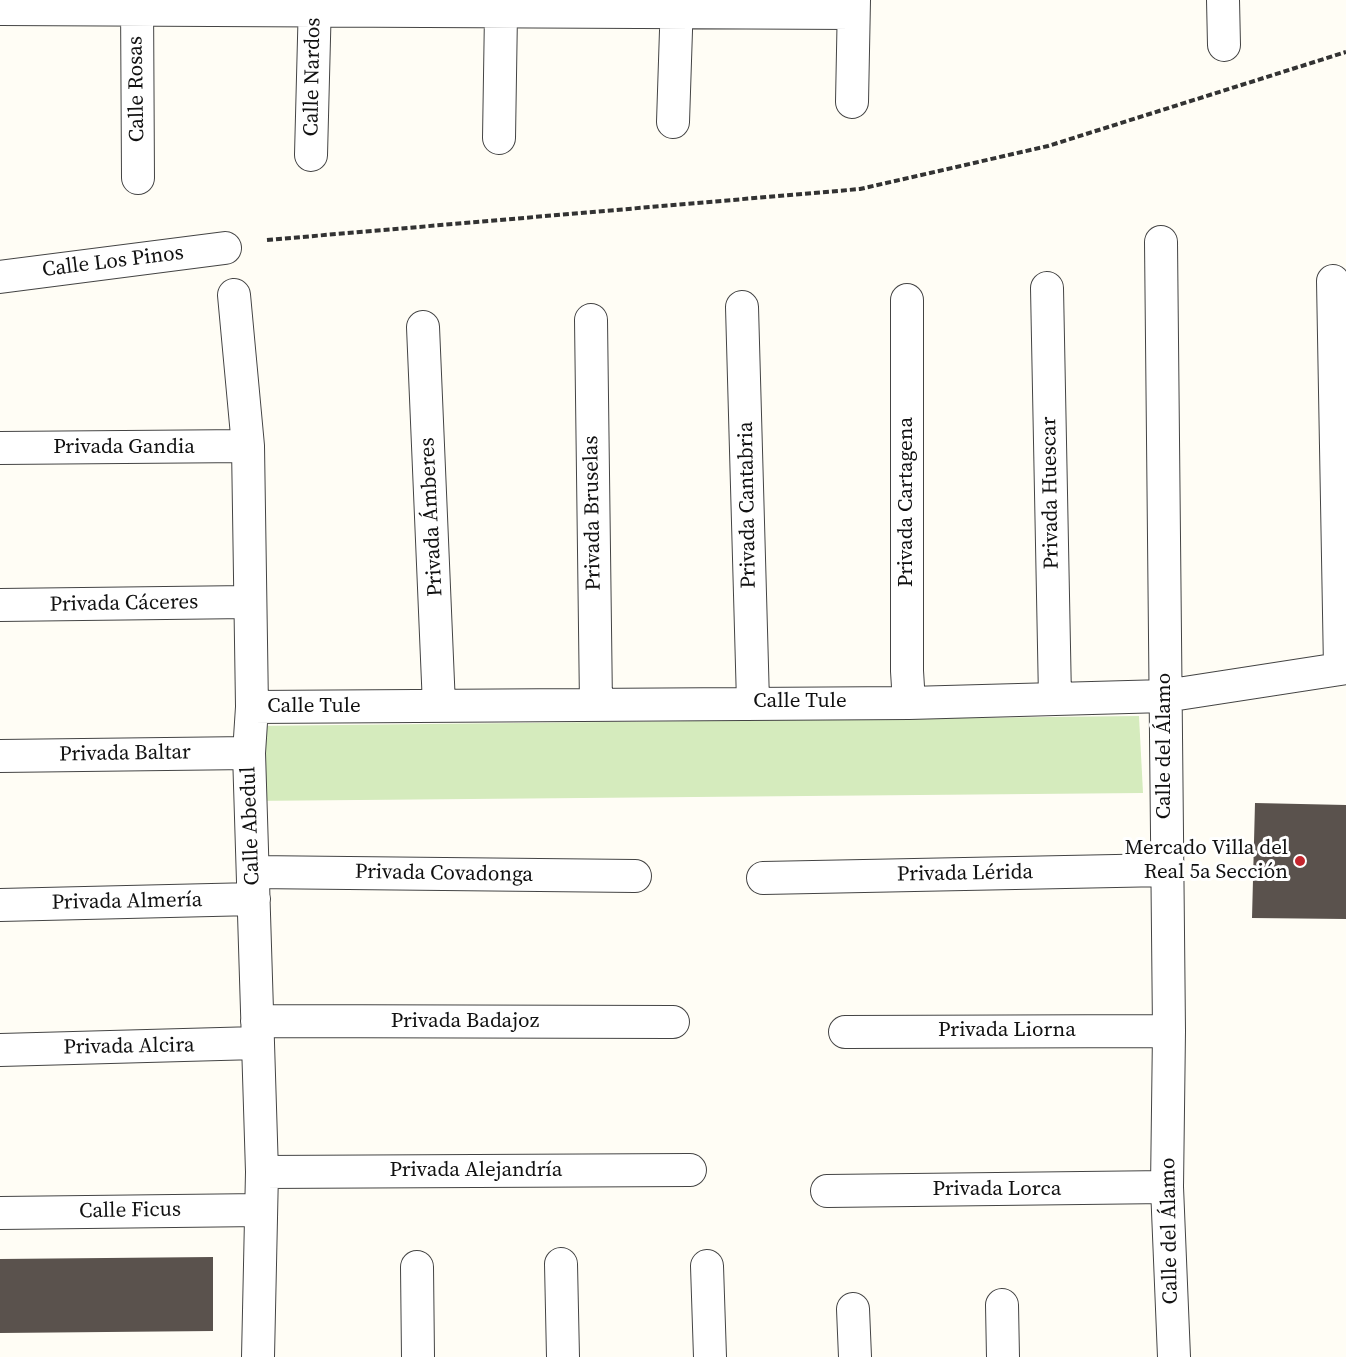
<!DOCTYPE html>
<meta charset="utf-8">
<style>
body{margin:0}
canvas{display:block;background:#fffdf5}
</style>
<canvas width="1346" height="1357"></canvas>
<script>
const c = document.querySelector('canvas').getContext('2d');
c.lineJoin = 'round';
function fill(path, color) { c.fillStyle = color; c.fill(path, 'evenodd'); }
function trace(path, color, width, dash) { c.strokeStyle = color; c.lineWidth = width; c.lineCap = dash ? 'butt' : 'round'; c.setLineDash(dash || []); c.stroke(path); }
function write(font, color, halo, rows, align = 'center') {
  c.font = font + ' "Source Serif 4",serif'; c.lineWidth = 6; c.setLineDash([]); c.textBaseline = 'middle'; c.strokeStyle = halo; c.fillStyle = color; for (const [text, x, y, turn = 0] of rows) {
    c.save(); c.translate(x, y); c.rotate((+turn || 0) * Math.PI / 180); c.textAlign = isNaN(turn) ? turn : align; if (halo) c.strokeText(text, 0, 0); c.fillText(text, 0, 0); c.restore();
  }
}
fill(new Path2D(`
 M1139,716l4,77 -897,8 6,-75z`), '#d5ebbd');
fill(new Path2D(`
 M1255,803l91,2v114l-94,-1z
 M213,1257v74l-213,2v-74z`), '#5a524d');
const minor = new Path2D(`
 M137,0l1,178
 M1223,0l1,45
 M0,9l853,4
 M852,102l2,-102
 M673,122l4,-122
 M499,138l2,-125
 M311,155l4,-155
 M1161,242l8,789 -2,156 7,170
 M0,277l225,-29
 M1333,281l7,387
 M1047,288l8,410
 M234,295l14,151 4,261 -3,46 13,419 -4,185
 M907,300v371l2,32
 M742,307l11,395
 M591,320l5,385
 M423,327l16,379
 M0,448l248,-2
 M0,605l248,-3
 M252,707l657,-4 256,-7 181,-28
 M0,756l249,-3
 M253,872l382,4
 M763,878l403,-8
 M0,905l254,-6
 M257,1021l416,1
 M845,1032l324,-1
 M0,1050l257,-7
 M262,1172l428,-2
 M827,1191l340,-4
 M0,1213l261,-3
 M561,1264l2,93
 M707,1266l3,91
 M417,1267l1,90
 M1002,1305l1,52
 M853,1309l2,48`);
trace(minor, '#444', 34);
trace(new Path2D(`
 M267,240l593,-51 188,-43 298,-94`), '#333', 4, [6, 3]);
trace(minor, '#fff', 32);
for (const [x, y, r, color] of [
 [1300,861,6,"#c4262e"]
]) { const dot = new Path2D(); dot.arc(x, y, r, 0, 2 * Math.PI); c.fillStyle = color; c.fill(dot); trace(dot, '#fff', 2); }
write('21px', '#111', '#fff', [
 ["Calle Nardos",313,77,-89],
 ["Calle Rosas",137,89,-91],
 ["Calle Los Pinos",113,262,-7],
 ["Privada Gandia",124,448],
 ["Privada Huescar",1051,493,-91],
 ["Privada Cartagena",907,502,-90],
 ["Privada Cantabria",748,505,-91],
 ["Privada Bruselas",593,513,-91],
 ["Privada Ámberes",432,517,-93],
 ["Privada Cáceres",124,604,-1],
 ["Calle Tule",800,702],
 ["Calle Tule",314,707],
 ["Calle del Álamo",1165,746,-90],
 ["Privada Baltar",125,754,-1],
 ["Calle Abedul",251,826,-92],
 ["Privada Covadonga",444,874,1],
 ["Privada Lérida",965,874,-1],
 ["Privada Almería",127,902,-1],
 ["Privada Badajoz",465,1022],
 ["Privada Liorna",1007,1031],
 ["Privada Alcira",129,1047,-1],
 ["Privada Alejandría",476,1171],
 ["Privada Lorca",997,1190],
 ["Calle Ficus",130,1211,-1],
 ["Calle del Álamo",1170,1231,-91]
]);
write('21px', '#111', '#fff', [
 ["Mercado Villa del",1288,849],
 ["Real 5a Sección",1288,873]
], 'right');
</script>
